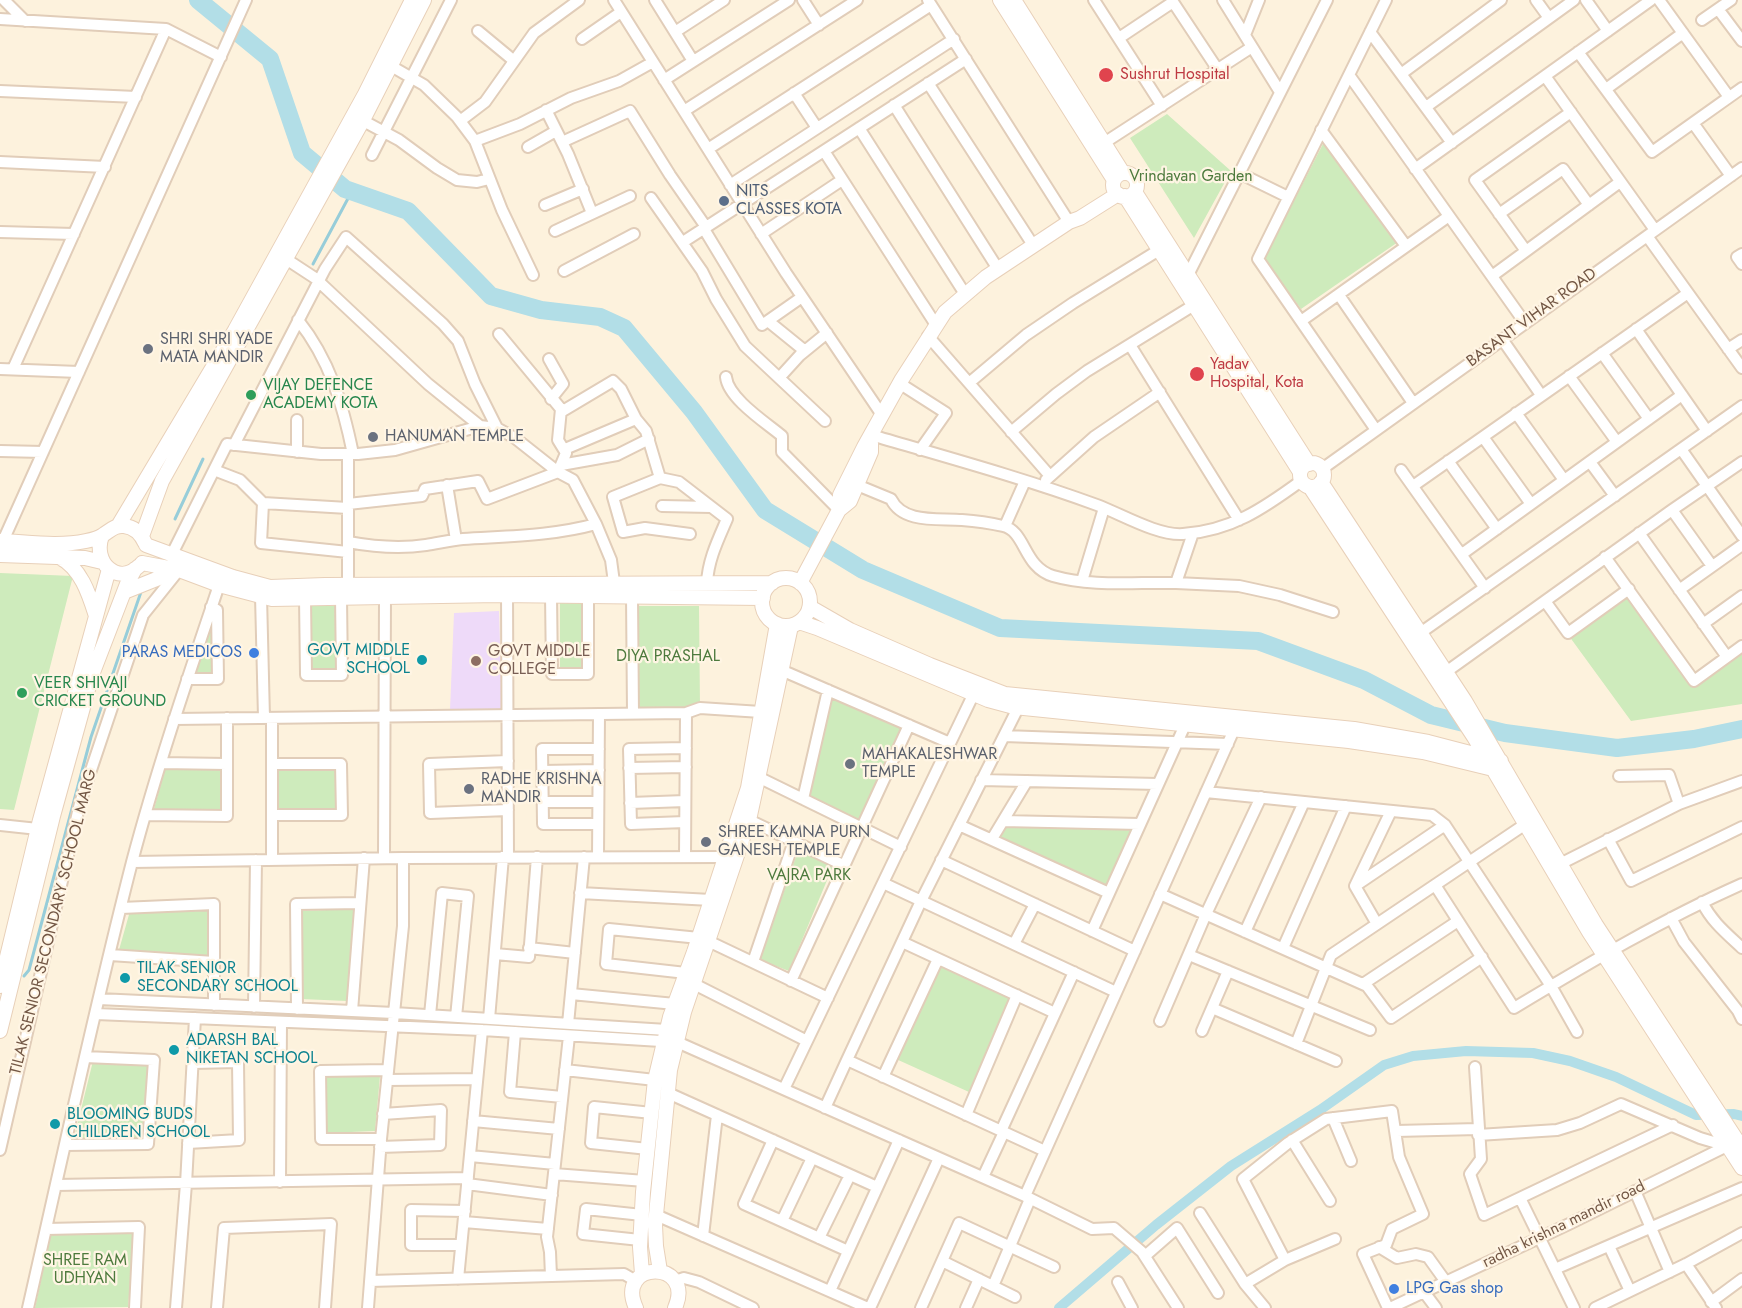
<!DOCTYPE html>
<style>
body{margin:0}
canvas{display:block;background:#fdf2dd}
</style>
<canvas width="1742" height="1308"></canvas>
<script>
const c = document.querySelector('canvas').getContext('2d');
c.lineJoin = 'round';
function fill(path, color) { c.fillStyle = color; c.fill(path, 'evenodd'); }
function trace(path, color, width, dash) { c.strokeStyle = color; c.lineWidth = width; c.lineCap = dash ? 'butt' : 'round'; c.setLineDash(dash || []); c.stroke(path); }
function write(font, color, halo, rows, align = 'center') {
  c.font = font + ' Jost,sans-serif'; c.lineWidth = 4.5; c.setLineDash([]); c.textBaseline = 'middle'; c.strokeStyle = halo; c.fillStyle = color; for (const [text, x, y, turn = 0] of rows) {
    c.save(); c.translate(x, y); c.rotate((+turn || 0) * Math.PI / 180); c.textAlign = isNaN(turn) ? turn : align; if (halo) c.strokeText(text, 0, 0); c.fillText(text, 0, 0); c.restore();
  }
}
fill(new Path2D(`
 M499,611l3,98 -52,1 4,-97z`), '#eedaf9');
fill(new Path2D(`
 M1167,114l64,57 -37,67 -64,-100z
 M1325,140l73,102 -97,67 -37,-50z
 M0,573l73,3 -59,234 -14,-1z
 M1627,594l66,93 49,-34v51l-111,17 -62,-85z
 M560,603h25v67h-25z
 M310,606h28l1,66h-28z
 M636,606h63l1,102h-64z
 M213,617v59l-19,-2z
 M831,696l71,32 -44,94 -50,-24z
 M279,768l58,1v41l-58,-1z
 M165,769l58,1 -1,40 -68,-1z
 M1005,826l132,1 -30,59 -107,-49z
 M798,851l35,15 -44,105 -29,-11z
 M354,909l-7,92 -46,-2 -2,-88z
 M208,910v46l-89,-6 11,-39z
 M939,964l72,33 -42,95 -73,-33z
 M93,1061l56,3 -5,77 -71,1z
 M326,1076h54l-5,55 -49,2z
 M134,1233l-6,74 -93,1 16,-74z`), '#ceebbc');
trace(new Path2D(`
 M313,264l39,-73
 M175,519l28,-60
 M24,976l5,-6 62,-233 50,-145`), '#97cdd9', 3);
trace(new Path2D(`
 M1059,1308l97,-83 75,-59 89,-56 64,-45 29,-9 53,-5 67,2 37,8 46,16 80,38 38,-1 8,2`), '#b2dee7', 10);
trace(new Path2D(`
 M198,0l72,59 32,94 43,36 63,22 83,85 50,14 59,7 24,11 70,84 71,98 98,60 137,58 258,13 106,39 67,35 74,18 112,15 77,-9 48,-10`), '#b2dee7', 18);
const street = new Path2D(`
 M4,0l21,21
 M614,0l172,273 96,142
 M655,0l38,61
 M803,0l16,25
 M928,0l141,222
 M1094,0l68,106
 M1223,0l57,92
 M1536,0l13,18
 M1586,0l22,31
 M1659,0l70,97
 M1718,9l24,32
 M0,19l166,10 55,28
 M1702,20l29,-20
 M478,31l35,29
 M675,32l49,-32
 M1370,32l82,111
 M1245,35l14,-35
 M1119,38l54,-36 45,68
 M582,39l39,-27
 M1578,52l74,100 90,-64
 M391,66l33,19 33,32 18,24 27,69 31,65
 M1401,74l100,-74
 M1349,75l176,248
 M1545,76l110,154
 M664,80l125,-80
 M928,83l105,162
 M1606,89l77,-56
 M0,91l136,6
 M794,93l23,35
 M894,105l104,164
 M1426,107l148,-107
 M546,110l22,44 24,59
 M684,111l173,-111
 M356,117l43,23 38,28 20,12 20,2 12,-3
 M460,121l25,-19 49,-69 45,-33
 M1693,123l38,53
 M859,128l106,166
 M1321,130l85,116
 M475,141l45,-17 51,-26 48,-17 34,-19
 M562,142l68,-31 40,64 36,52
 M1104,143l148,-96
 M528,147l28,-16
 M708,149l223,-144
 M824,151l112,174
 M372,155l79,-155
 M0,162l105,5
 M1415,169l236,-169
 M1239,173l49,24
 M730,185l224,-146
 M651,198l51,73 14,28 29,47 80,75
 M545,205l38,-16
 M1499,214l64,-45 26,36
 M704,229l58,96 40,-28
 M555,231l75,-35
 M0,232l74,2
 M761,234l81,-54
 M1647,236l95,132
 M683,242l283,-183
 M1526,251l-51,-71 96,-68
 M1742,254l-5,3 5,7
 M286,259l29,19 113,106 52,42
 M564,271l70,-37
 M1188,275l139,-275
 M1492,276l128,-94
 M1339,295l74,108
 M298,320c32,40 45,85 55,134
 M768,321l37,30
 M1301,321l148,-105
 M1636,329l71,102
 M928,336l122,140
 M1502,339l39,56
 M1130,345l109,175
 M1728,349l14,-9
 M1602,353l47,66
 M549,359l14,25 -12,15
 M0,369l79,3
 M13,369l153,-340
 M1569,376l48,66
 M726,377c2,21 39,45 56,59v16l57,58
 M780,377l20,-22 27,-22
 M899,383l47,30 -26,37
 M969,383l57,-48 47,-32 86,-53
 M561,412l52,-31 8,8 15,30 10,12 14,47 19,4 48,37c-9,21 -19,41 -20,64
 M1516,413l48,67
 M297,420v32
 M1376,430l-118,-171 128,-259
 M1011,432l45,-38 31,-23 107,-66
 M871,435c75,22 152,43 226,70 24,9 61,31 86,29 48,-3 81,-26 118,-53
 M1483,437l48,67
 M234,445l91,-176 21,-32 97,87 15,17 17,43 22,44
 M565,449l71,-30
 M1681,449l61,87
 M0,451l43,1
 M1448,461l49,68
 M1590,462l25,34
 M561,465l56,-10 32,-16
 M1322,469l420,-301
 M214,470l26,10 23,23 -2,40 87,9
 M1401,470l84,118
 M660,478l-47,19 10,35 22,-4 45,6
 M1046,480l48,-43 66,-45
 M447,485l9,55
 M857,485l34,14c12,25 48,19 71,21 14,1 28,3 41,6 23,5 20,41 50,50 38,11 83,6 123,7l17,-50
 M1413,486l275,-193
 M263,503l85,5
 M348,504l74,-8 3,-7 53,-8 9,18 71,-27 8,-19 -8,-13 3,-31 -62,-75
 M662,506l49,1
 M1672,510l40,56
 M1005,526l20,-45
 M1639,533l88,124
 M3,541l243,-541
 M348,542c27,5 52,7 78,3 13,-2 25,-5 37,-6 45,-3 89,-3 133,-15
 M1462,554l220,-159
 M1605,557l89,124 48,-35
 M1082,581l22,-73
 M1176,583l63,3 41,9 53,17
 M348,585v-131
 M507,588l1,269
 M1679,590l63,-45
 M551,595l1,79h36v-78
 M261,596l3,122
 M632,596l1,118
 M305,598l1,77h36l-1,-78
 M1545,601l23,32 61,-44
 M1703,624l39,-28
 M1416,636l326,-230
 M781,670l169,73
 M1446,672l226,-162 70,-48
 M187,679h31l-1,-69 -6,-3
 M227,718v46
 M174,719l512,-6 14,-5 61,4
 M1004,736l224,8
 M508,761l-79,3 1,49 78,-3
 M629,768l57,-1
 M542,771l57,-1
 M1619,776l50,-1 10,29
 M758,777l143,70
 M981,780l177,4
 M1206,792l226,23 13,10 106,161 26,46
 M803,799l25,-109
 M543,802h55
 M630,803l55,-2
 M146,815l81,1v-52l-66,-1
 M272,815h70l-1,-51h-69
 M749,820l94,45
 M1003,821l137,3
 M685,822l-54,2 -2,-75 57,-1
 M598,824h-55l-1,-75h57
 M0,825l38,4
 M959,825l150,68
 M992,839l35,-58
 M1608,839l23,42 111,-54
 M598,857l1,-143
 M685,857l1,-144
 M384,858l1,-262
 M272,860v-142
 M941,860l194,91
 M132,862l271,-4 323,-1
 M1560,864l119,-60 63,-23
 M883,883l233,109
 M1435,885l79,123c75,-45 149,-89 228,-124
 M1355,886l90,-61
 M1355,886l36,-75
 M1355,886l22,38
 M580,893l131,7
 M1160,894l207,92 24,32 91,-61
 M1702,902c10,20 24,31 40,46
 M121,908l93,-4v101
 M1671,918l13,24 54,69 4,8
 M1092,931l93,-206
 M1245,932l59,-130
 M708,941l120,57
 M902,942l153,71
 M1014,944l21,-40
 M529,948l46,5
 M1283,948l63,-142
 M495,954l34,3 8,-100
 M110,955l104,7
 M1189,955l181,75
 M753,962l41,-121
 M686,973l-80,-9 3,-35 90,9
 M791,981l118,-256
 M694,984l113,57
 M1363,984l95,-63
 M571,994l104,10
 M99,999l295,14 273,17 4,5
 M254,1007l2,-147
 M1212,1008l124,53
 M297,1009l-1,-105 64,-1
 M352,1011l12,-153
 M96,1014l386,16 195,12 348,154 67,33 22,-1 28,24 36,56
 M430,1015l12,-122 26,3 -12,121
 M489,1019l14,-162
 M1160,1021l46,-107 55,-117
 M568,1024l16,-167
 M1202,1031l26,-60
 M515,1032l-5,60 52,5
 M1296,1044l35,-89 199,-134
 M847,1060l74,-159 100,-199
 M1475,1067l6,92 -11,15 14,41 189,-90
 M565,1070l90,10
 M883,1077l55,-118
 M387,1080l90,-1
 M784,1089l192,-400
 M668,1093l209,94
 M825,1108l22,-48 198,91
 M966,1115l51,-120
 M1333,1118l18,43
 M473,1121l86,8
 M1001,1131l73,-159
 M1396,1131l82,-2
 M1478,1135l79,-5 23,-7 41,-19 79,34 27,8
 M381,1139h-60l-1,-68 68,-1
 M773,1140l-29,64 104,47
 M1292,1140l38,61
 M188,1143l51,-3 -1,-78 -45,1
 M65,1145l83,-1 6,-84 -69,-3
 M380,1147l60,-2 1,-35 -58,4
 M648,1149l-57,-6 3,-36 58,6
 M0,1150l80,-347 63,-188 36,-45 -8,-14 56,-112 94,10h37l37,-4 85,-24 17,2 18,10 43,34 15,8 23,44 15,36 4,30
 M470,1156l85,8
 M554,1174l91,7
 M983,1177l21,-45
 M280,1182l1,-160
 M467,1184l85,11
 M56,1185l412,-7
 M1635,1191l35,81
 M1025,1196l212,-473
 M1520,1198l54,110
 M1200,1213l45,71 20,24
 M656,1215l212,93
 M782,1221l30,-63
 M464,1222l84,7
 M46,1229l93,-2 -4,81
 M703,1236l14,-121
 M819,1238l31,-63
 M640,1240l-57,-6 3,-25 56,6
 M461,1245h-50v-35l54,1
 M1609,1246l21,45
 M1379,1247l18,11 19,-4 12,3 18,25
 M1145,1256l32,-28 41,65
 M1285,1260l-42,-81 45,-36 38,-24 66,-8 7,46 24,57 -31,15 -6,16 -23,9 25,54
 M942,1261l73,36
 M1686,1264l30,44
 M1555,1269l187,-81
 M551,1276l-1,-24 -3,-15 22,-201
 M458,1279l24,-249
 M370,1281l254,-7 12,7
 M675,1281l9,-3 15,4 54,26
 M1118,1282l14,26
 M1245,1284l40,-24 50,-21
 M993,1286l37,-87
 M830,1291l69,-151
 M1424,1292l12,16
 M1711,1302l31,-23
 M28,1308c34,-149 66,-298 104,-446 25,-94 56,-185 87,-277
 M176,1308l10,-124 9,-166
 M217,1308l7,-80 107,-4 -6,84
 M368,1308l13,-169 22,-213v-68
 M870,1308l69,-150
 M921,1308l38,-85 95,44
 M966,1308l13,-29
 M1390,1308l179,-84 164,-81
 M1595,1308l91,-44 56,-31`);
const secondary = new Path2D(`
 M1000,0l114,180
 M1014,0l109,173
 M1113 185a12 12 0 1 1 24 0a12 12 0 1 1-24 0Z
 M1135,192l174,272
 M1125,196l175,276
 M1300 475a12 12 0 1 1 24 0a12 12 0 1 1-24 0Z
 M1321,482l144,219 131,224 146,223
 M1310,487l164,250 115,195 153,236
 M839,510l1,-15 24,-48 38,-68 43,-67 41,-35 83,-55 11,-4 38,-24
 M118,526l117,-196 130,-236 47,-94
 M102,536c-10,25 15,51 37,30
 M142,536l20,-55 201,-361 61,-120
 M0,541c27,1 59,6 86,0 5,-1 13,-3 17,-6 8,-5 12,-10 21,-9 11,1 17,8 21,17
 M146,545l87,32 37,10 55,-2 447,-2
 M0,555l85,3 17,4
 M59,557c22,11 30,37 37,59
 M142,563l37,7 40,15 53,14 226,-4 265,3
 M762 602a24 24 0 1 1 48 0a24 24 0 1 1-48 0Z
 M800,583l39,-73 11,-9 21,-49v-9
 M124,592l55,-22
 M799,622l18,6 171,72 26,7 335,34 74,11 70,17 8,-8 -73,-19 -74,-13 -349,-35 -75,-29 -80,-35 -40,-23
 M0,986l40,-166 69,-251
 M0,1031l53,-215 39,-141 35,-91 8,-15
 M660,1271l-4,-25 -1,-21 15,-155 14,-58 65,-192 42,-194
 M642,1274l-2,-27 3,-55 12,-112 15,-63 24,-65 54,-164 29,-164
 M636,1308c-22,-48 60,-49 39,0`);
trace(street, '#e1cdb9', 14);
trace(secondary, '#e8d0b9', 16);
trace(street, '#fff', 10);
trace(secondary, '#fff', 14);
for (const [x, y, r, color] of [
 [1106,75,8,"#e0444e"],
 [724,201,6,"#5c6f8a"],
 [148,349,6,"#6b7280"],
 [1197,374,8,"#e0444e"],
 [251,395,6,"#2e9e5b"],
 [373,437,6,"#6b7280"],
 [254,653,6,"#3f7fe0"],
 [422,660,6,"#0f9aa8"],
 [476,661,6,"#8d6e63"],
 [22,693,6,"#2e9e5b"],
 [850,764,6,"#6b7280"],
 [469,789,6,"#6b7280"],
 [706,842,6,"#6b7280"],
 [125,978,6,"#0f9aa8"],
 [174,1050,6,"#0f9aa8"],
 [55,1124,6,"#0f9aa8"],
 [1394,1289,6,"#3f7fe0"]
]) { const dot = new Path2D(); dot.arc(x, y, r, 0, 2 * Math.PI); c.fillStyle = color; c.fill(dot); trace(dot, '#fff5e4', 2); }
write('16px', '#be3a42', '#fff5e4', [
 ["Sushrut Hospital",1120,75],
 ["Yadav",1210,365],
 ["Hospital, Kota",1210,383]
], 'left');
write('16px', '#4d7a3d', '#fff5e4', [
 ["Vrindavan Garden",1191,177],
 ["DIYA PRASHAL",668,657],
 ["VAJRA PARK",809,876],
 ["SHREE RAM",85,1261],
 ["UDHYAN",85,1279]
]);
write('16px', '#4e5e75', '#fff5e4', [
 ["NITS",736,192],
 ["CLASSES KOTA",736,210]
], 'left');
write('16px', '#735745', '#fff5e4', [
 ["BASANT VIHAR ROAD",1532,318,-36],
 ["TILAK SENIOR SECONDARY SCHOOL MARG",54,922,-76],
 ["radha krishna mandir road",1564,1225,-26]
]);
write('16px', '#5b616d', '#fff5e4', [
 ["SHRI SHRI YADE",160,340],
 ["MATA MANDIR",160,358],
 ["HANUMAN TEMPLE",385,437],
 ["MAHAKALESHWAR",862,755],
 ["TEMPLE",862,773],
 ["RADHE KRISHNA",481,780],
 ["MANDIR",481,798],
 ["SHREE KAMNA PURN",718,833],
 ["GANESH TEMPLE",718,851]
], 'left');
write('16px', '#27864d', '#fff5e4', [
 ["VIJAY DEFENCE",263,386],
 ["ACADEMY KOTA",263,404],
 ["VEER SHIVAJI",34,684],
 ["CRICKET GROUND",34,702]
], 'left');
write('16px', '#0d838f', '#fff5e4', [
 ["GOVT MIDDLE",410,651,"right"],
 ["SCHOOL",410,669,"right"],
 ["TILAK SENIOR",137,969],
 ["SECONDARY SCHOOL",137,987],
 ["ADARSH BAL",186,1041],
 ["NIKETAN SCHOOL",186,1059],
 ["BLOOMING BUDS",67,1115],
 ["CHILDREN SCHOOL",67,1133]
], 'left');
write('16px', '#785e54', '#fff5e4', [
 ["GOVT MIDDLE",488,652],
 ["COLLEGE",488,670]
], 'left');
write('16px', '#366cbe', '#fff5e4', [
 ["PARAS MEDICOS",242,653],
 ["LPG Gas shop",1406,1289,"left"]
], 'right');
</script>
